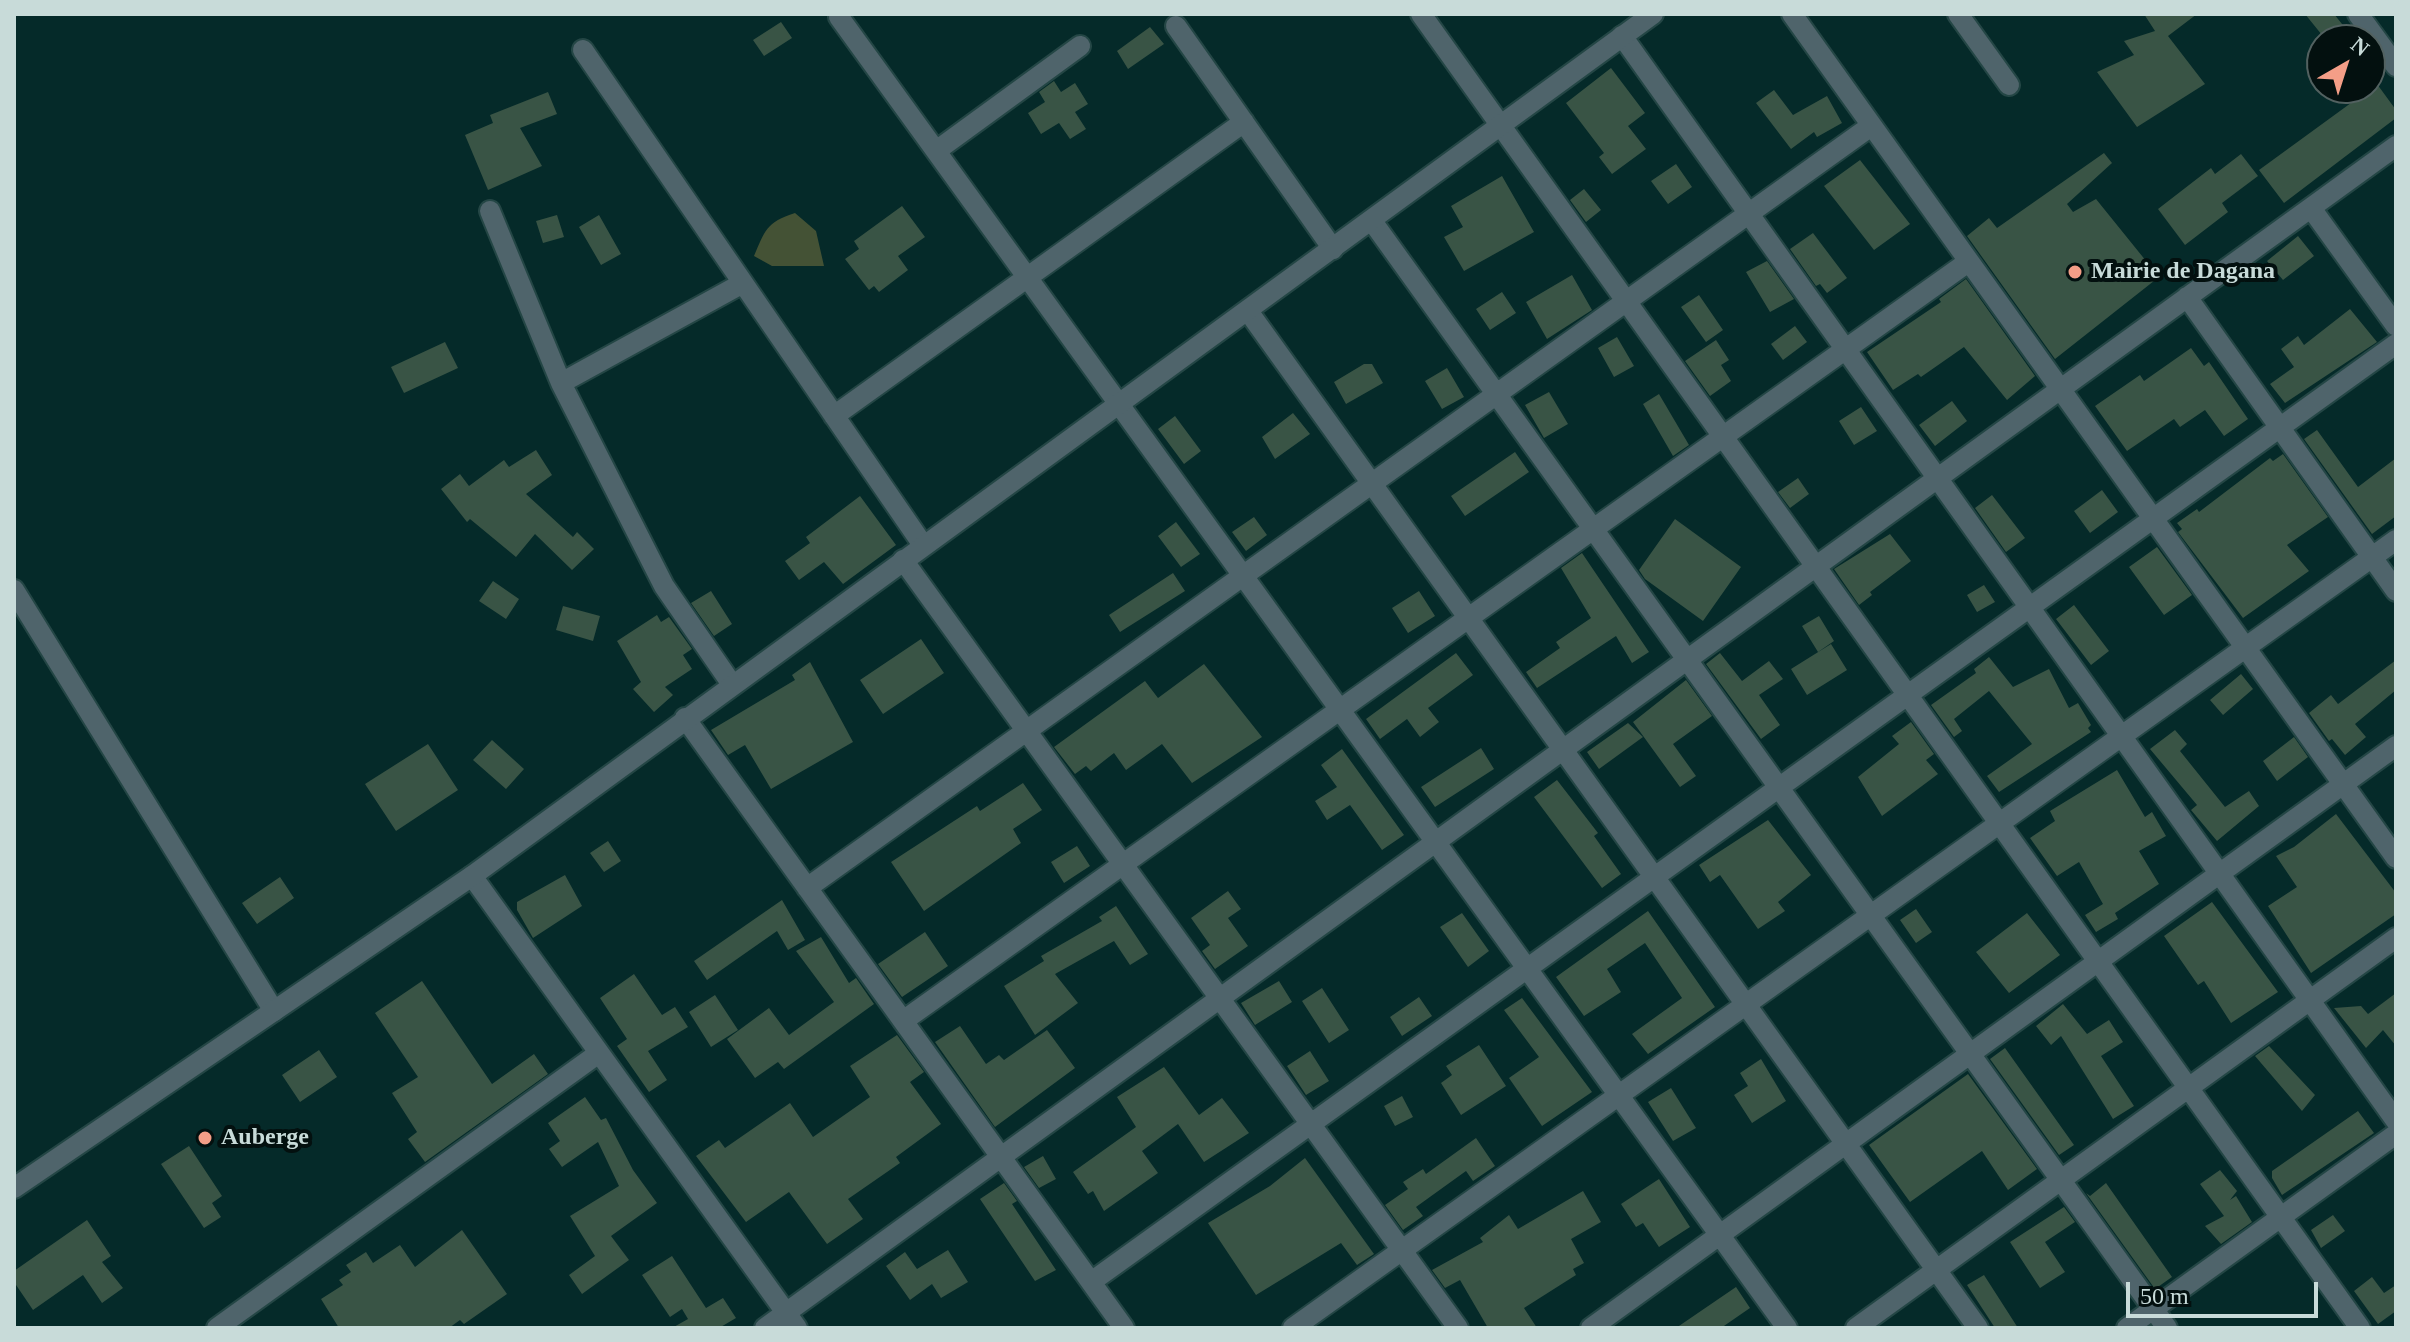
<!DOCTYPE html>
<style>
body{margin:0}
#map{position:relative;width:2410px;height:1342px;overflow:hidden;background:#052a29;font-family:"Times New Roman",serif}
canvas{display:block}
.frame{position:absolute;inset:0;border:16px solid #c8dbd9;pointer-events:none}
.north{position:absolute;left:2306px;top:24px;width:80px;height:80px;box-sizing:border-box;background:#03100f;border:2px solid #526160;border-radius:50%;rotate:39deg;font-size:22px;font-weight:700;line-height:32px;text-align:center;color:#c8dbd9}
.north::after{content:'';display:block;margin:auto;width:28px;height:36px;background:#f49e87;clip-path:polygon(50% 0,100% 100%,50% 72%,0 100%)}
.scale{position:absolute;left:2126px;top:1282px;width:192px;height:36px;box-sizing:border-box;border:4px solid #c8dbd9;border-top:0;padding-left:10px;font-size:24px;line-height:28px;white-space:nowrap;color:#c8dbd9;-webkit-text-stroke:6px #03100f;paint-order:stroke}
</style>
<div id="map">
<canvas width="2410" height="1342"></canvas>
<div class="frame"></div>
<div class="north">N</div>
<div class="scale">50 m</div>
</div>
<script>
const c = document.querySelector('canvas').getContext('2d');
c.lineJoin = 'round';
function fill(path, color) { c.fillStyle = color; c.fill(path, 'evenodd'); }
function trace(path, color, width, dash) { c.strokeStyle = color; c.lineWidth = width; c.lineCap = dash ? 'butt' : 'round'; c.setLineDash(dash || []); c.stroke(path); }
function write(font, color, halo, rows, align = 'center') {
  c.font = font + ' "Times New Roman",serif'; c.lineWidth = 8; c.setLineDash([]); c.textBaseline = 'middle'; c.strokeStyle = halo; c.fillStyle = color; for (const [text, x, y, turn = 0] of rows) {
    c.save(); c.translate(x, y); c.rotate((+turn || 0) * Math.PI / 180); c.textAlign = isNaN(turn) ? turn : align; if (halo) c.strokeText(text, 0, 0); c.fillText(text, 0, 0); c.restore();
  }
}
fill(new Path2D(`
 M795,213l21,18 8,35h-52l-18,-10c11,-25 12,-34 41,-43z`), '#445235');
fill(new Path2D(`
 M2144,14h53l-29,22 37,48 -68,43 -40,-55 37,-17 -10,-14 31,-10z
 M2305,14h29l12,15 -14,11h-6z
 M781,22l11,16 -28,18 -11,-16z
 M1150,27l14,17 -36,25 -11,-18z
 M1611,68l34,45 -17,13 18,23 -34,25 -13,-17 5,-4 -38,-50z
 M1054,81l7,11 14,-9 13,21 -13,8 11,17 -16,10 -11,-16 -18,11 -13,-21 17,-11 -6,-10z
 M2377,84l19,26v8l-112,85 -25,-33z
 M1774,90l19,25 34,-19 15,27 -25,14 -3,-5 -23,17 -35,-46z
 M548,92l9,22 -37,14 22,38 -54,24 -23,-55 28,-12 -3,-8z
 M2104,153l8,10 -45,41 6,8 23,-13 63,78 -104,82 -88,-123 22,-18 8,10z
 M2241,154l17,22 -36,27 6,9 -43,33 -27,-36 53,-41 4,6z
 M1860,160l50,64 -36,26 -50,-64z
 M1676,164l16,23 -24,17 -17,-23z
 M1502,176l32,56 -70,39 -20,-34 19,-10 -12,-21z
 M1584,189l17,21 -15,12 -16,-22z
 M902,206l23,31 -27,19 10,14 -29,22 -5,-6 -5,4 -24,-31 14,-10 -5,-8z
 M557,215l7,22 -21,6 -7,-22z
 M599,215l22,39 -20,11 -22,-38z
 M1813,233l34,45 -20,15 -7,-9 -4,2 -26,-37z
 M2298,236l16,20 -31,24 -16,-19z
 M1767,261l27,38 -24,13 -24,-40z
 M1572,275l20,35 -45,29 -21,-37z
 M1966,279l69,97 -28,24 -43,-53 -43,30 -3,-3 -25,16 -26,-38 74,-50 -2,-3z
 M1502,292l14,21 -26,17 -14,-21z
 M1699,295l24,35 -17,12 -25,-35z
 M2350,309l27,33 -92,61 -15,-19 24,-17 -13,-18 17,-13 6,9z
 M1795,326l12,16 -24,18 -12,-16z
 M1617,337l17,29 -20,11 -16,-29z
 M1716,340l13,20 -8,5 10,16 -21,15 -25,-35z
 M445,342l13,26 -54,25 -13,-26z
 M2191,348l13,18 5,-4 39,57 -24,17 -19,-26 -25,17 -6,-8 -47,32 -32,-45 45,-31 4,6z
 M1364,364h8l11,19 -37,21 -12,-22z
 M1447,368l17,29 -22,12 -17,-28z
 M1549,392l19,32 -24,14 -19,-33z
 M1659,394l30,51 -16,11 -30,-52z
 M1952,401l15,20 -32,25 -16,-21z
 M1861,407l16,24 -23,14 -15,-24z
 M1293,413l17,21 -35,25 -13,-22z
 M1175,416l26,35 -17,13 -26,-35z
 M2317,430l41,57 38,-29v58l-24,18 -68,-95z
 M536,450l16,25 -26,19 47,43 4,-5 17,17 -22,21 -37,-36 -19,23 -46,-38 -3,3 -26,-33 19,-15 9,12 35,-26 5,7z
 M1515,452l14,20 -64,44 -14,-20z
 M2283,454l45,63 -41,28 22,26 -66,47 -65,-86 4,-3 -5,-6 20,-14 2,3 71,-54 3,3z
 M1798,478l11,16 -19,14 -12,-16z
 M2102,490l16,22 -28,21 -16,-22z
 M1992,495l33,43 -19,14 -31,-44z
 M860,496l36,49 -53,39 -19,-22 -25,18 -14,-19 25,-18 -4,-6z
 M1254,517l13,18 -21,16 -14,-19z
 M1675,519l66,48 -38,54 -58,-42 -6,-9z
 M1176,522l24,32 -19,13 -23,-31z
 M1890,534l21,27 -41,31 2,3 -13,10 -25,-36z
 M2157,547l35,48 -28,20 -35,-48z
 M1582,553l67,99 -17,11 -16,-27 -79,52 -11,-16 34,-24 -4,-6 35,-24 -30,-50z
 M1173,573l12,18 -65,41 -11,-17z
 M493,581l26,18 -13,20 -27,-18z
 M1984,585l11,17 -18,10 -10,-17z
 M711,591l21,33 -18,12 -23,-33z
 M1419,591l16,25 -27,17 -16,-25z
 M2074,605l35,46 -18,14 -35,-46z
 M563,606l37,10 -7,25 -37,-11z
 M657,615l4,7 8,-5 23,32 -9,6 9,14 -27,18 8,8 -19,17 -21,-23 8,-7 -24,-41z
 M1819,616l15,25 -16,11 -16,-26z
 M921,639l23,34 -61,41 -23,-34z
 M1831,644l16,26 -40,25 -16,-26z
 M1456,653l17,22 -45,33 11,14 -19,15 -13,-18 -27,20 -14,-20z
 M1720,653l22,28 27,-20 14,18 -24,16 21,30 -19,14 -55,-75z
 M1989,657l24,30 36,-18 20,39 9,-5 13,22 -3,3 3,4 -92,60 -12,-16 45,-32 -43,-53 -35,28 8,12 -8,6 -23,-32 45,-32 -2,-4z
 M2396,660v30l-41,34 11,13 -21,18 -13,-16 -3,2 -20,-28 22,-18 7,9z
 M810,662l43,80 -82,47 -26,-44 -17,10 -17,-25 84,-50 -3,-5z
 M1204,664l58,73 -70,46 -30,-39 -36,26 -12,-17 -23,18 -5,-5 -11,8 -21,-27 91,-66 13,17z
 M2241,674l12,15 -30,26 -13,-15z
 M1686,680l26,36 -39,28 23,32 -16,11 -47,-65z
 M1911,722l23,32 -8,6 12,14 -56,42 -24,-39 41,-33 -7,-8z
 M1628,723l15,14 -44,32 -12,-17z
 M2175,730l12,14 -7,7 45,56 24,-16 10,15 -42,35 -26,-31 6,-5 -47,-56z
 M2294,737l14,20 -31,24 -14,-20z
 M492,740l32,29 -18,20 -33,-29z
 M428,744l30,46 -62,41 -31,-47z
 M1481,748l13,21 -59,38 -14,-20z
 M1342,749l62,86 -22,15 -32,-45 -23,15 -12,-19 22,-14 -16,-22z
 M2117,770l28,47 7,-5 14,24 -27,15 20,33 -44,29 3,6 -22,13 -11,-17 18,-11 -24,-42 -22,14 -27,-38 25,-17 -5,-10z
 M1557,780l41,53 -4,3 27,38 -19,14 -68,-91z
 M1023,783l19,27 -29,19 8,14 -97,68 -33,-49 86,-56 3,5z
 M2336,814l60,79v21l-85,59 -43,-67 29,-19 -21,-31 18,-9z
 M1768,820l43,55 -33,27 7,9 -27,18 -38,-54 -10,7 -11,-17z
 M608,841l13,20 -17,11 -14,-19z
 M1077,846l13,20 -26,17 -13,-21z
 M565,875l17,31 -49,32 -16,-28v-8z
 M280,877l14,21 -37,26 -15,-21z
 M1228,891l13,18 -13,9 20,28 -33,23 -13,-18 8,-6 -19,-27z
 M782,900l23,40 -17,10 -11,-19 -70,49 -13,-19z
 M2212,902l66,90 -47,31 -27,-42 -6,4 -34,-49z
 M1116,906l32,48 -18,11 -16,-24 -59,33 23,29 -43,32 -31,-49 40,-25 -3,-5 61,-35 -3,-4z
 M1916,909l16,23 -16,11 -16,-23z
 M1648,911l67,96 -67,47 -16,-20 50,-36 -37,-55 -38,26 14,23 -37,24 -28,-39z
 M1462,913l27,38 -21,16 -28,-40z
 M2027,913l33,42 -51,38 -33,-41z
 M925,932l23,34 -46,31 -24,-33z
 M821,937l28,46 7,-5 18,26 -90,65 -6,-7 -23,16 -28,-39 42,-31 20,27 45,-33 -38,-51z
 M634,974l28,41 13,-8 13,20 -40,24 19,29 -18,12 -32,-46 10,-7 -27,-41z
 M422,981l70,103 42,-30 14,20 -123,88 -17,-23 9,-7 -25,-39 26,-16 -43,-64z
 M1279,981l13,21 -37,23 -14,-22z
 M1322,988l27,42 -20,13 -27,-42z
 M2396,993v53l-13,-16 -17,18 -32,-40 27,-2 7,8z
 M715,995l23,35 -27,17 -22,-35z
 M1419,997l13,19 -30,20 -12,-19z
 M1522,998l70,94 -50,34 -33,-48 30,-21 -35,-47z
 M2063,1004l24,30 22,-14 14,22 -22,14 33,50 -21,13 -52,-83 -10,9 -15,-19z
 M960,1026l26,38 13,-9 5,5 43,-30 28,38 -80,59 -60,-85z
 M897,1035l27,37 -14,10 31,42 -45,33 4,6 -52,36 15,20 -36,25 -38,-52 -43,30 -50,-66 23,-16 6,8 65,-45 23,34 57,-40 -20,-31z
 M1479,1045l27,41 -45,29 -20,-32 11,-8 -6,-9z
 M2269,1046l46,49 -13,16 -47,-55z
 M2005,1048l69,97 -15,10 -69,-96z
 M319,1050l18,27 -37,25 -18,-27z
 M1310,1051l19,30 -23,14 -19,-29z
 M1761,1059l25,42 -34,22 -18,-28 14,-9 -8,-13z
 M1164,1067l35,48 23,-17 27,35 -45,29 -26,-38 -36,27 16,22 -54,38 -11,-20 -5,3 -15,-22 63,-45 -19,-30z
 M1968,1074l69,95 -29,21 -26,-39 -72,51 -41,-57z
 M1671,1088l25,40 -23,13 -25,-39z
 M1402,1096l11,21 -18,9 -11,-20z
 M585,1097l16,23 5,-2 27,52 24,33 -46,33 18,24 -47,34 -13,-19 26,-19 -25,-40 49,-30 -21,-44 -36,25 -13,-18 11,-8 -12,-18z
 M2358,1111l16,22 -92,62 -10,-17v-7z
 M1476,1138l19,28 -22,15 -7,-10 -50,36 7,9 -20,14 -18,-25 23,-16 -5,-7 20,-13 3,5z
 M189,1146l33,50 -10,7 9,14 -17,11 -43,-64z
 M1043,1156l13,23 -17,9 -15,-21z
 M1305,1158l69,96 -17,11 -16,-22 -85,52 -48,-72 62,-37z
 M2220,1170l17,21 -7,9 6,-4 16,26 -31,22 -16,-18 19,-10 -24,-32z
 M1659,1179l31,48 -31,20 -16,-24 -7,4 -15,-23z
 M1004,1183l13,18 -5,3 44,66 -21,11 -55,-82z
 M2106,1183l66,94 -17,12 -69,-96 4,3z
 M1583,1191l18,31 -30,17 13,24 -11,6 3,6 -52,33 13,20h-49l-28,-48 -15,8 -13,-18 51,-28 -3,-4 29,-23 9,14z
 M2064,1207l11,15 -30,20 20,30 -25,16 -30,-46z
 M2333,1215l12,16 -24,17 -10,-18z
 M87,1220l24,36 -9,6 21,26 -21,15 -19,-28 -50,35 -19,-28v-11z
 M462,1230l45,64 -43,30 -4,-4 -11,8h-110l-18,-29 22,-14 -4,-5 12,-8 -5,-7 20,-13 7,11 27,-18 15,22z
 M948,1250l20,32 -27,16 -9,-14 -22,16 -24,-34 19,-14 12,17z
 M672,1256l34,52 17,-10 13,20 -17,10h-47l16,-9 -6,-10 -12,8 -28,-42z
 M1984,1275l34,53h-23l-28,-43z
 M2372,1277l12,16 12,-8v26l-18,13 -24,-33z
 M1736,1287l14,21 -29,20h-45z`), '#395445');
const minor = new Path2D(`
 M1421,14l939,1314
 M1792,14l604,844
 M1958,14l51,71
 M2358,14l38,52
 M839,17l948,1311
 M1176,26l157,223
 M1622,36l774,1085
 M583,50l340,495
 M936,151l144,-105
 M2311,208l85,118
 M490,211l71,172 103,203 67,97
 M1372,221l795,1107
 M2187,297l209,294
 M1248,311l730,1017
 M561,383l182,-100
 M834,416l410,-294
 M903,560l555,768
 M14,590l260,421
 M685,718l439,610
 M472,876l325,452
 M807,888l1064,-762
 M903,1021l1065,-759
 M1091,1282l1305,-938
 M217,1328l382,-275
 M765,1328l1631,-1182
 M1293,1328l1103,-788
 M1591,1328l805,-582
 M1856,1328l540,-390
 M2127,1328l269,-194`);
const tertiary = new Path2D(`
 M14,1188l458,-312 1181,-862`);
trace(minor, '#244645', 24);
trace(tertiary, '#244645', 24);
trace(minor, '#4f646b', 20);
trace(tertiary, '#4f646b', 20);
for (const [x, y, r, color] of [
 [2075,272,8,"#f49e87"],
 [205,1138,8,"#f49e87"]
]) { const dot = new Path2D(); dot.arc(x, y, r, 0, 2 * Math.PI); c.fillStyle = color; c.fill(dot); trace(dot, '#03100f', 3); }
write('bold 24px', '#c8dbd9', '#03100f', [
 ["Mairie de Dagana",2091,272],
 ["Auberge",221,1138]
], 'left');
</script>
